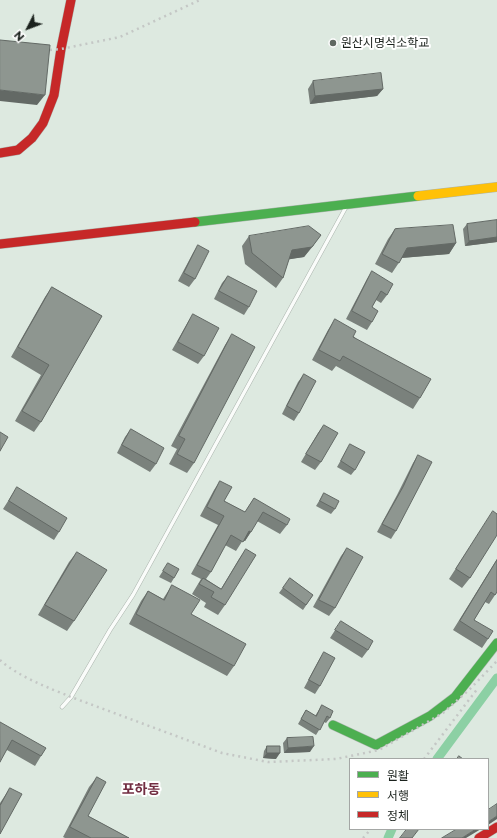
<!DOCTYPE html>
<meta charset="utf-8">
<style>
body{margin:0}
#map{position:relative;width:497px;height:838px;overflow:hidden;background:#dde9e0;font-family:Montserrat,"Noto Sans KR",sans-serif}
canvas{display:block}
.legend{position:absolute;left:349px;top:758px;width:140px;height:72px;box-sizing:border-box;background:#fff;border:1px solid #a4a7a5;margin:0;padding:5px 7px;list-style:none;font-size:12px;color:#1b221d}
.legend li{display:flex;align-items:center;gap:8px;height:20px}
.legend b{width:20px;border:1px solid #a4a7a5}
.north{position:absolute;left:8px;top:8px;width:40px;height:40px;-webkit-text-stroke:3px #fff;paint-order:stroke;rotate:228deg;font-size:11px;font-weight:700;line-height:16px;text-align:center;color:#1b221d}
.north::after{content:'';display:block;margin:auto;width:14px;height:18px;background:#1b221d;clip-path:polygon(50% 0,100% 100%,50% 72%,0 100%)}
</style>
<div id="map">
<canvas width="497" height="838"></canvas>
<ul class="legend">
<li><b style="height:5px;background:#4caf50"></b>원활</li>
<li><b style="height:5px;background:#ffc107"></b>서행</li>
<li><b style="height:5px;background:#c62828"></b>정체</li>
</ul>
<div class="north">N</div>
</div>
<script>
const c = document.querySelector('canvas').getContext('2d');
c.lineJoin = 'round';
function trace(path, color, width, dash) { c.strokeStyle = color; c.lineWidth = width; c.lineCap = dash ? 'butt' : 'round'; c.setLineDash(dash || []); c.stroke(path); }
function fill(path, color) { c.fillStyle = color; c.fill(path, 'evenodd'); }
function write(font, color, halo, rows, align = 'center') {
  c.font = font + ' Montserrat,"Noto Sans KR",sans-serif'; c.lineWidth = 4; c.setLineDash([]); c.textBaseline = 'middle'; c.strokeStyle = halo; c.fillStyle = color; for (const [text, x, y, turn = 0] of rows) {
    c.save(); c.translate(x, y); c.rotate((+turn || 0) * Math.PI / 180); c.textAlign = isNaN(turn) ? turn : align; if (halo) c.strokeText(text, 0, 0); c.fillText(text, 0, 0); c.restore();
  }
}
trace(new Path2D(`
 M437,759l60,-81
 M388,838l4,-9`), '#8cd0a4', 9);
const lane = new Path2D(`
 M62,707l9,-10 39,-67 23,-35 213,-388`);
const fast = new Path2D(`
 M195,222l223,-26
 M333,725l43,20 54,-29 25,-19 42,-54`);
const slow = new Path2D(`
 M418,196l79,-9`);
const jam = new Path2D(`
 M0,153l18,-3 14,-12 11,-15 11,-28 7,-46 10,-49
 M0,244l195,-22
 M479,838l18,-11`);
trace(lane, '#abb4ad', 4.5);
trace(fast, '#abb4ad', 10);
trace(slow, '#abb4ad', 10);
trace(jam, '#abb4ad', 10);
trace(lane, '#fafcfa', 3.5);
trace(fast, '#4caf50', 9);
trace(slow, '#ffc107', 9);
trace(jam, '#c62828', 9);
trace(new Path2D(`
 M38,51l23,-2 59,-12 80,-37
 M0,660c17,16 49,28 71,37l151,56 46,9 68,-3 43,-9 64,-37 27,-24 27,-28
 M424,759l54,-71
 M363,838l8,-9`), '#c4c7c5', 2.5, [2, 4]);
fill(new Path2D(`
 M313,81l70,8 -6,7 -67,8 -2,-15z
 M497,220v22l-32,4 -2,-17 4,-5z
 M395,229l61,14 -7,11 -47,4 -10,15 -17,-9 13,-25z
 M249,236l65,9 -10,12 -15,2 -6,19 -7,10 -31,-24 -3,-18z
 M198,245l-3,34 -6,8 -11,-6 15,-28z
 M372,271l15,24 -6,8 -5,-3 -4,7v15l-5,8 -21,-11 21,-40z
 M228,276l21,31 -5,8 -30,-16 8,-16z
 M52,287l50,29 -61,106 -7,10 -19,-11 26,-46 -30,-18 34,-60z
 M193,314l11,42 -6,8 -26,-14 16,-28z
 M335,319l85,79 -7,11 -77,-43 -4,5 -20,-11 16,-30z
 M232,334l-38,129 -7,10 -18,-9 8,-15 -6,-3 54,-101z
 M304,374l-5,39 -5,8 -12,-7 16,-32z
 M324,425l-3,37 -6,8 -14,-8 17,-29z
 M131,429l25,35 -6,8 -33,-19 8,-16z
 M350,444l5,26 -4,5 -14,-8z
 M418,455l-22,76 -5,8 -14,-7 20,-37 16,-32z
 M220,481l4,20 21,11 9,-14 33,27 -7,9 -23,-13 -12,20 -2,-1 -7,11 -11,-6 -14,27 -5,7 15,10 18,-30 7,-10 -21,56 -7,10 -14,-8 2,-4 -14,-9 9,-15 -10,-5 27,-49 -18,-9 14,-26z
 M17,487l42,45 -5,8 -51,-31z
 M324,493l11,16 -4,5 -15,-8z
 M493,511l-23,67 -8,10 -13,-9z
 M347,548l-12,60 -6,8 -16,-9 28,-51z
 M77,552l-3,69 -7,10 -29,-16 31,-53z
 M497,559v33l-8,12 -4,-2 -11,18 14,19 -6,9 -29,-18z
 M168,563l6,15 -3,5 -12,-6z
 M290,578l23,17 -10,15 -24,-17z
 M172,585l19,29 43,52 -7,10 -98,-52 12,-23 7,-10 15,8z
 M341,621l27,29 -6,8 -32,-20z
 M324,652l-4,34 -5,8 -11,-6 15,-28z
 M322,705l8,13 -4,5 -2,-1 -8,13 -18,-11 8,-14 9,6z
 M0,722l41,34 -6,10 -28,-16z
 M287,738l23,14 -26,1 -1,-10z
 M267,746l9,13 -13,-1 1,-7z
 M97,777l-9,39 41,22h-64l-2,-1 26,-50z
 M10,788l-10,46v-31z`), '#7a817c');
fill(new Path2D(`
 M383,89l-6,7 -67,8 5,-8z
 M0,90l45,5 -8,10 -37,-4z
 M321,235l-17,22 -19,3 7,-10z
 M497,237v5l-32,4 4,-5z
 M456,243l-7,11 -49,4 7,-10z
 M249,531l2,1 -6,9 -2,-1z
 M314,746l-4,6 -26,1 4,-5z
 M267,753h13l-4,6 -13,-1z
 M497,816v3l-9,6v-3z
 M476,829h5l-15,9h-4z`), '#636965');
const building = new Path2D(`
 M0,40l50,5 -5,50 -45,-5z
 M381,73l2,16 -68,7 -2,-15z
 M497,220v17l-28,4 -2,-17z
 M453,225l3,18 -49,5 -8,15 -17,-9 13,-25z
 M309,226l12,9 -9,12 -20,3 -9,28 -31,-25 -3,-17z
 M198,245l11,6 -14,28 -11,-6z
 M372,271l21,13 -6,11 -6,-4 -9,16 6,4 -6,11 -20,-11z
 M228,276l29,15 -8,16 -30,-16z
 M52,287l50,29 -61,106 -19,-11 27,-46 -31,-18z
 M193,314l26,14 -15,28 -26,-14z
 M335,319l21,12 -3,6 78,42 -11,19 -77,-42 -3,5 -21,-11z
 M232,334l23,13 -61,116 -17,-9 8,-15 -6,-3z
 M304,374l12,7 -17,32 -12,-7z
 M324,425l14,8 -17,29 -15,-8z
 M131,429l33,19 -8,16 -34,-19z
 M0,432l8,5 -8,14z
 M350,444l15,8 -10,18 -14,-9z
 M418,455l14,7 -36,69 -14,-7 21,-37z
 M220,481l12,6 -8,14 21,11 9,-14 36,21 -3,6 -24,-13 -12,20 -2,-1 -6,11 -12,-7 -20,37 -14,-7 27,-49 -17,-9z
 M17,487l50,31 -8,14 -50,-31z
 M324,493l15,8 -4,8 -15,-8z
 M493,511l4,3v21l-27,43 -14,-9z
 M347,548l16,9 -28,51 -16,-8z
 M246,549l10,6 -31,50 -14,-8 3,-5 -15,-8 4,-6 18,11z
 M77,552l30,18 -33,51 -29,-16z
 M497,560v32l-2,3 -4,-3 -17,28 19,11 -5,8 -28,-18z
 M168,563l11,6 -5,9 -11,-7z
 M290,578l23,17 -7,10 -23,-17z
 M172,585l28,15 -9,14 55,30 -12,22 -98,-52 12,-23 16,9z
 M341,621l32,20 -5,9 -33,-20z
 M324,652l11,6 -15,28 -11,-6z
 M322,705l11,6 -3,7 -3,-2 -7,14 -19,-11 5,-9 10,6z
 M0,722l46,26 -5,8 -29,-16 -12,22z
 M313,737l1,9 -26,2 -1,-10z
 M267,746h13v7h-13z
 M459,756l4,3h-6z
 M97,777l9,5 -18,34 41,22h-38l-21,-11z
 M10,788l12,6 -22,40v-28z
 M497,804v12l-9,6v-12z
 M407,829h12l-7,9h-12z
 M457,829h19l-14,9h-20z`);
fill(building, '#8e9690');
trace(building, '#636965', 1);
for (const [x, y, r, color] of [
 [333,43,4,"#5f6861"]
]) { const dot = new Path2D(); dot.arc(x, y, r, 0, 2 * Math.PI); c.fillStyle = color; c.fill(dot); trace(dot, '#fff', 1.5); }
write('12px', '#1b221d', '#fff', [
 ["원산시명석소학교",341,43]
], 'left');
write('bold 14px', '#722d42', '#fff', [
 ["포하동",141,790]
]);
</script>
